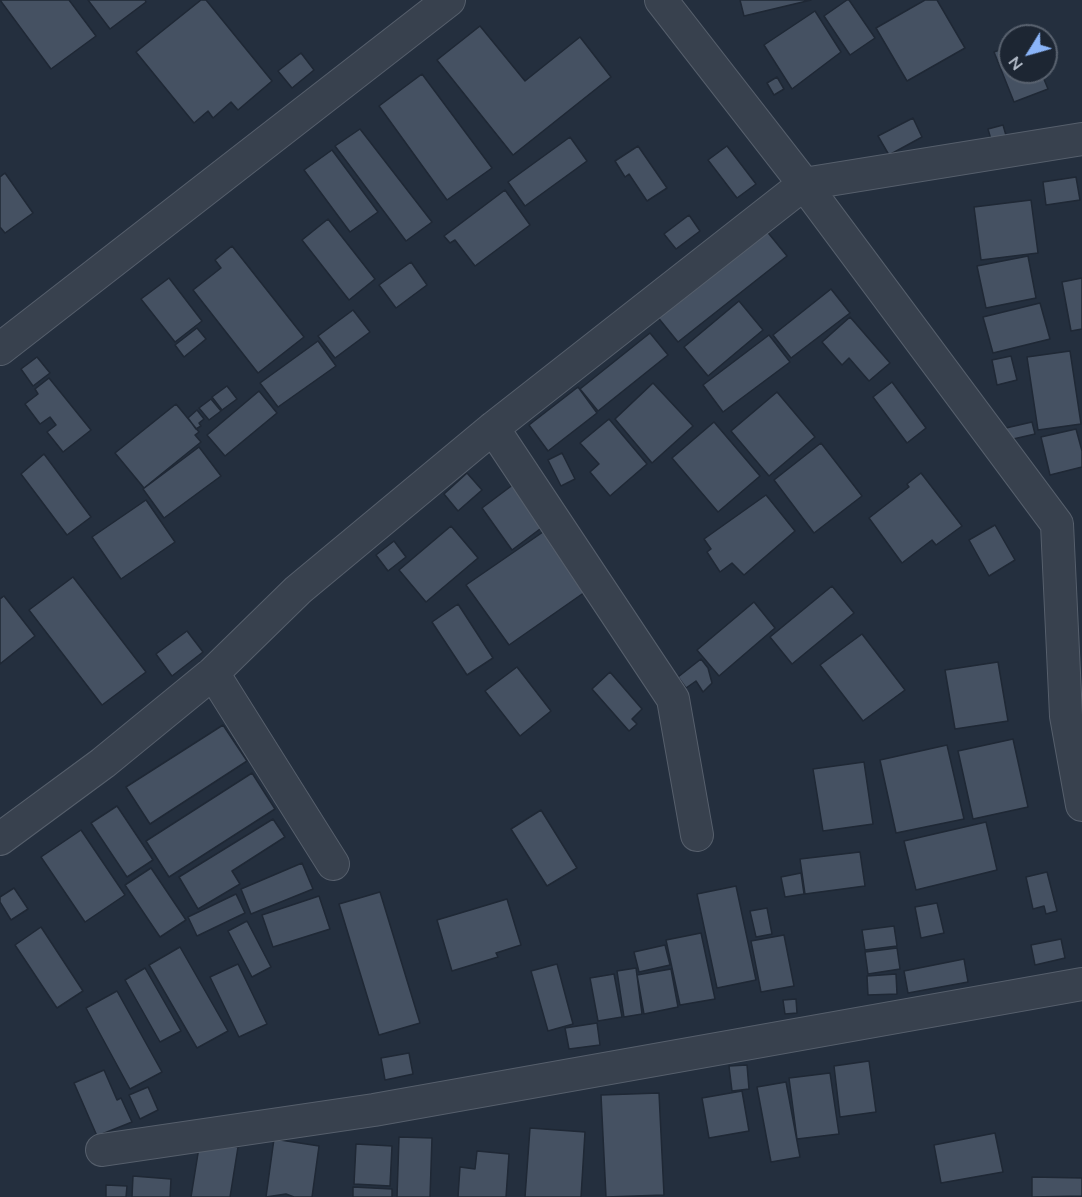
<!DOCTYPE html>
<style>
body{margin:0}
#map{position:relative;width:1082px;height:1197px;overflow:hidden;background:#242f3e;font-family:Lato,sans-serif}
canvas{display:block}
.north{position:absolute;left:998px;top:24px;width:60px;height:60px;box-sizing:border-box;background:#1d2633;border:2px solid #59626f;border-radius:50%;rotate:233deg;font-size:16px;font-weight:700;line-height:24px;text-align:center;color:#b4bcc9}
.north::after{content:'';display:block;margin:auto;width:21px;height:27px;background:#8ab4f8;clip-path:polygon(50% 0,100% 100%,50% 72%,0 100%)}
</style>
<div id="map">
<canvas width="1082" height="1197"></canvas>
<div class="north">N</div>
</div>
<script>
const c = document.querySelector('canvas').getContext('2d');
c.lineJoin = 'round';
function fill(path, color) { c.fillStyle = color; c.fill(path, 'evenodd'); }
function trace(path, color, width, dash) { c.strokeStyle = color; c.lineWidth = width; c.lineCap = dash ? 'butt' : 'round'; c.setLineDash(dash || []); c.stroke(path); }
const building = new Path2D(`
 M0,0h69l27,36 -45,33z
 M88,0h57l1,2 -36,27z
 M201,0h5l66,81 -34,29 -7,-8 -18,16 -5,-7 -14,12 -58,-71z
 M740,0h71l-67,16z
 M847,0h2l26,38 -25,17 -26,-39z
 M925,0h12l28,48 -58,33 -31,-53z
 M815,11l26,41 -49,37 -28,-44z
 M480,26l45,55 55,-44 31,40 -98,78 -76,-95z
 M1010,46v26h31l7,17 -34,13 -20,-50z
 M301,53l13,17 -22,18 -14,-17z
 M422,74l70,94 -45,32 -68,-94z
 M777,77l7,12 -10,6 -7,-12z
 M913,118l9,19 -33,18 -11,-19z
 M1003,125l6,21 -15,4 -6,-21z
 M360,129l72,93 -26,19 -71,-95z
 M570,137l17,24 -62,45 -17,-24z
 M638,146l29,42 -20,13 -18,-27 -4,3 -10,-16z
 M727,146l29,38 -19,14 -29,-38z
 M332,150l46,62 -28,20 -46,-62z
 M5,173l28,40 -28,20 -5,-6v-50z
 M1076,177l4,23 -34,5 -3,-23z
 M505,190l25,35 -55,41 -20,-26 -5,3 -6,-7z
 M1031,200l7,53 -57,7 -7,-53z
 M689,215l11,16 -24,18 -12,-15z
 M328,219l47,60 -26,21 -47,-60z
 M765,229l22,27 -109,86 -22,-27z
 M232,246l72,91 -46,36 -65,-83 28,-22 -6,-8z
 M1028,256l8,42 -50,10 -9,-42z
 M411,262l16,23 -31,23 -17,-23z
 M169,278l33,43 -27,21 -34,-43z
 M1082,278v51l-11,2 -9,-49z
 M831,289l19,24 -59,45 -18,-23z
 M739,301l24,29 -55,46 -24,-29z
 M1040,303l10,36 -57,14 -10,-36z
 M353,310l17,22 -35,26 -17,-22z
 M850,317l40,46 -21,18 -20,-23 -7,7 -20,-23z
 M197,328l9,11 -22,18 -9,-12z
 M650,333l18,22 -70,56 -18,-22z
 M769,335l21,27 -67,50 -20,-27z
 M318,341l18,25 -58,41 -18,-24z
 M1070,351l11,73 -43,6 -11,-73z
 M1011,356l6,24 -20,5 -5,-25z
 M37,357l13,16 -17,13 -12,-17z
 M49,378l42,52 -28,22 -16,-20 9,-7 -6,-8 -10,7 -15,-20 13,-10 -3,-5z
 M892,382l34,46 -19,15 -34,-46z
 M653,383l40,43 -41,37 -37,-44z
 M227,386l10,13 -15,11 -10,-13z
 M578,387l19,26 -49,38 -19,-26z
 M259,391l18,22 -52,43 -18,-21z
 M777,392l38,45 -46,39 -38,-45z
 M211,399l10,12 -12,9 -10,-12z
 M176,404l23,28 -4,3 6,7 -57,46 -29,-35z
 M197,410l7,9 -5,4 2,3 -5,3 -8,-11z
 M609,419l38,45 -37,32 -20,-24 9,-8 -19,-21z
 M714,422l46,54 -42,36 -46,-54z
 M1032,422l3,12 -26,6 -3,-12z
 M1076,429l6,22v16l-32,8 -9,-38z
 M821,443l41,53 -48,37 -40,-53z
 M199,447l22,29 -57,42 -21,-29z
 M562,453l13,26 -14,7 -13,-26z
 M44,454l47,63 -24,18 -46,-61z
 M467,473l15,17 -24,21 -14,-17z
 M921,473l41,53 -26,19 -4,-5 -30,23 -33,-45 40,-31 -2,-3z
 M518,481l30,42 -36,27 -30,-42z
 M766,495l29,36 -51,44 -12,-12 -12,9 -13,-20 4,-3 -7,-10z
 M146,500l29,42 -54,37 -29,-42z
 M995,525l20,35 -26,16 -20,-36z
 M451,526l27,32 -52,44 -27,-32z
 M543,532l42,60 -76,53 -43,-60z
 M394,541l12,16 -18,14 -12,-16z
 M73,577l73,95 -44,33 -73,-95z
 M832,586l22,27 -62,51 -22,-27z
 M4,596l31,40 -35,28v-65z
 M754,602l21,26 -56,48 -22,-26z
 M458,604l35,54 -26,17 -35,-53z
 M187,631l16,21 -31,24 -16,-22z
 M862,634l43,56 -42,31 -43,-56z
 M701,659l7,9 4,15 -9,9 -7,-11 -10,7 -8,-11z
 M998,662l10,59 -53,8 -10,-59z
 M517,667l34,44 -31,25 -35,-45z
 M610,672l32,37 -10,10 5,5 -8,7 -37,-42z
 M223,725l24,36 -97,63 -24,-37z
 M1013,739l15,68 -55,12 -15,-68z
 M947,745l17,74 -68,14 -16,-73z
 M864,762l9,62 -50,7 -10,-62z
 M252,773l23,36 -106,68 -23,-36z
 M117,806l36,54 -26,17 -36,-54z
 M541,810l36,58 -30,18 -36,-57z
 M273,819l12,18 -53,34 8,13 -42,25 -19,-32z
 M986,822l11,48 -81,20 -12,-49z
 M81,830l44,65 -40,27 -44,-65z
 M860,852l5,34 -60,8 -5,-35z
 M302,863l11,26 -62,25 -10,-25z
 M151,868l35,52 -26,17 -35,-52z
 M1047,872l10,39 -11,3 -2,-8 -11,3 -7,-32z
 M801,873l3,21 -19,3 -4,-20z
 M736,886l20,94 -39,8 -20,-94z
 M14,888l14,21 -17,11 -11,-18v-5z
 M380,892l40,131 -41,12 -40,-131z
 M236,894l9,19 -48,23 -9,-19z
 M319,896l11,33 -57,18 -11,-32z
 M507,899l14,46 -25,8 2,4 -46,14 -15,-51z
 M937,903l7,30 -23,5 -6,-31z
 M767,908l5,26 -16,3 -6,-26z
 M247,921l24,46 -19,10 -24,-46z
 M894,926l3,20 -32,4 -3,-20z
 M41,927l42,64 -26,17 -42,-63z
 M701,933l14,66 -35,6 -14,-65z
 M784,935l10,51 -33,6 -10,-51z
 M1061,939l4,19 -30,7 -4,-20z
 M665,945l5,20 -31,7 -5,-20z
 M180,947l48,84 -31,17 -48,-83z
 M897,948l3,21 -32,5 -3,-22z
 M964,959l4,23 -60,11 -4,-22z
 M238,964l29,60 -28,13 -29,-60z
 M557,964l16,60 -25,7 -17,-60z
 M145,968l36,63 -21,11 -35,-62z
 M636,968l6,46 -18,3 -7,-46z
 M671,969l7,38 -34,7 -7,-39z
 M614,974l8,43 -24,4 -8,-43z
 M896,974l1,20 -29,1 -1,-19z
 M117,991l45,81 -32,17 -44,-81z
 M796,999l1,14 -12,1 -2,-14z
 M597,1023l3,22 -31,4 -4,-21z
 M409,1053l4,21 -28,6 -4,-22z
 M869,1061l7,51 -36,5 -6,-51z
 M747,1065l2,24 -17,2 -3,-25z
 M104,1070l13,30 4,-2 11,24 -35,14 -23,-53z
 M830,1073l9,61 -42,5 -8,-61z
 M786,1082l14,75 -29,5 -14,-75z
 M148,1087l10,23 -18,9 -11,-24z
 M742,1091l7,40 -40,7 -7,-40z
 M659,1093l5,102 -58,2 -5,-102z
 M530,1128l55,4 -4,65h-56z
 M995,1133l8,39 -62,11 -7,-38z
 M399,1137l33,1 -2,59h-33z
 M274,1139l45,7 -7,51h-18l-8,-3 -20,3z
 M200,1141l38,6 -8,50h-39z
 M356,1144l36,2 -2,40 -36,-2z
 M477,1151l32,3 -3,43h-48l2,-30 15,2z
 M133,1176l38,3 -1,18h-38z
 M1032,1177l50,1v18l-50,1z
 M106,1185l21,1 -1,11h-20z
 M353,1187l39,2v8h-39z`);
fill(building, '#455162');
trace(building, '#1f2835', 1.5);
const minor = new Path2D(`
 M661,0l143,184 253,340 9,192 16,89
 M0,349l449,-349
 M493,428l180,271 24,136
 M213,673l120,191
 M0,839l103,-76 110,-90 85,-83 195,-162 311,-244 278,-45
 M102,1150l272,-40 708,-126`);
trace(minor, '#565f6c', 34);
trace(minor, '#38414e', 32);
</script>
